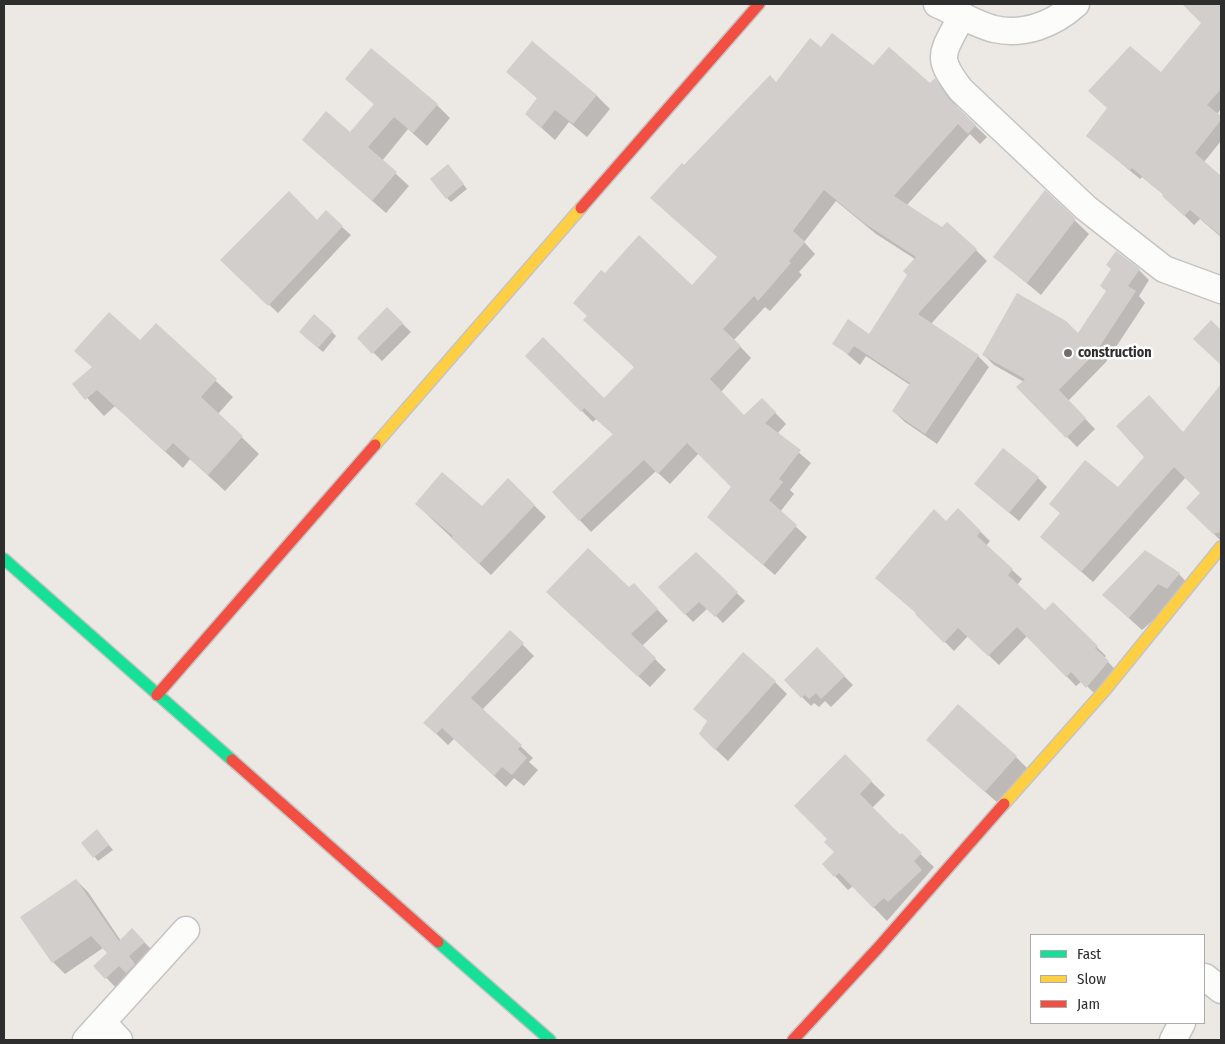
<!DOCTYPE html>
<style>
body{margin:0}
#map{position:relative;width:1225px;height:1044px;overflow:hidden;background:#ece8e4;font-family:"Fira Sans Condensed",sans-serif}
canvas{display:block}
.frame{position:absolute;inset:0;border:5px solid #2e2e2e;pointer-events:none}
.legend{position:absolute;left:1030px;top:934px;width:175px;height:90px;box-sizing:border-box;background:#fff;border:1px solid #ababab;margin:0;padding:6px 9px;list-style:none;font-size:15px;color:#2e2e2e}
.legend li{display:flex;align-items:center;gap:10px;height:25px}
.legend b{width:25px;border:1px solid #ababab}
</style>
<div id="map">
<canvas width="1225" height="1044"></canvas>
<div class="frame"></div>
<ul class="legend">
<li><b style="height:6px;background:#16e098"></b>Fast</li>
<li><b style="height:6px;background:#ffcf43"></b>Slow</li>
<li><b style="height:6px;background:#f24e42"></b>Jam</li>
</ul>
</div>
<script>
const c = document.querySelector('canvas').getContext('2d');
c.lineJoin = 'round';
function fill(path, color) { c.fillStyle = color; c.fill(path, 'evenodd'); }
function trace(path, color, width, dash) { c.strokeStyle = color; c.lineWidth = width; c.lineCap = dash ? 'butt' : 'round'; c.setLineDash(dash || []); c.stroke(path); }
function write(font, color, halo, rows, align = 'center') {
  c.font = font + ' "Fira Sans Condensed",sans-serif'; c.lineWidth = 5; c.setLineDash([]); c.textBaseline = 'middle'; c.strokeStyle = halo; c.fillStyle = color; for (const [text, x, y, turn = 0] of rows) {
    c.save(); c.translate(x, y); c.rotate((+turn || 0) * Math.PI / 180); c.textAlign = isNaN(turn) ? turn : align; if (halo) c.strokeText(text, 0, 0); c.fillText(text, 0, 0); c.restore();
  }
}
fill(new Path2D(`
 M1183,4h38v105l-4,5 4,4v23l-17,21 17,16v59l-21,-18 -6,6 -30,-30 -22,-18 -2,2 -53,-44 74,-61 42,-51z
 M821,49l109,36 5,-5 11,11 13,19 28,27 -7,7 -10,-10 -63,71 69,45 11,11 -56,63 47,32 11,11 -52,77 -32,-22 -12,-11 17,-26 -44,-29 -6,9 -26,-22 35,-8 40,-60 6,-16 -39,-25 -40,-33 -32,41 11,12 -16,18 3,3 -32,36 -5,-4 -31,33 17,18 -30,34 23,25 18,-18 24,25 -9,10 34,29 -21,27 4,4 -14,18 27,25 -32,38 -55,-47 13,-41 -34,-34 -29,31 -14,-13 -65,61 -38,-40 61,-57 -18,-16 -3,3 -66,-66 77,43 31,-31 -46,-51 16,-43 87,13 26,-29 -34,-91 92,-83z
 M508,72l88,23 14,14 -23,28 -18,-15 -14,18 -29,-26 12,-15z
 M346,79l91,26 13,13 -23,28 -19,-17 -26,32 27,25 -23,27 -83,-73 48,-6 24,-29z
 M452,170l15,19 -16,13 -4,-4z
 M1045,192l44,42 -48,61 -46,-38z
 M318,222l24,5 9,8 -73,78 -48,-45z
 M1139,270l10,10 -10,16 6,7 -39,59 -38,39 27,28 -18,18 -59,-60 6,-5 -30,-17 -11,-11 95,-19z
 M387,309l24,23 -29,29 -23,-23z
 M156,325l77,72 -15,17 41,40 -34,37 -35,-32 -7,9 -68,-62 -11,10 -30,-32 19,-16 47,-26z
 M332,332l4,4 -13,16 -19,-16z
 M1221,386v155l-33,-33 14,-15 -16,-16 -93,105 -51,-45 19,-23 -10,-10 67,-16 66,-54z
 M1038,478l9,9 -28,34 -44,-37z
 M508,480l38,37 -55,58 -75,-71 66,3z
 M958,510l32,31 -4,5 36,33 -5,6 28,27 8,-8 53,52 -2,2 13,13 -20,25 -15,-15 -6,5 -49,-50 -28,29 -31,-29 -14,15 -37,-37 29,-92z
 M696,553l49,48 -22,22 -15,-15 -15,14 -33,-34z
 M1179,574l12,13 -49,43 -39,-35z
 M629,589l16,7 23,25 -26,25 24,24 -16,17 -91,-83z
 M510,632l24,24 -52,54 51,48 -4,4 9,8 -14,16 -10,-8 -8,9 -52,-48 -6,6 -23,-22z
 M817,649l36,36 -22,22 -6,-6 -6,6 -5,-4 -3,3 -26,-26z
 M775,682l12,12 -59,67 -16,-15z
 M941,753l75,4 13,13 -30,34z
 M845,756l40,39 -13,13 62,59 -47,54 -34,-35 -5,4 -24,-26 12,-12 -7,-13z
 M101,835l12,15 -15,11 -15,-18z
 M76,880l12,12 33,49 11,-11 24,24 -38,36 -23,-24 14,-13 -6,-5 -38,26 -12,-12z`), '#0003');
fill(new Path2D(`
 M1182,4h39v85l-14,16 14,11v4l-26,33 26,23v60l-31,-26 -6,6 -22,-20 1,-2 -31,-26 -2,2 -44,-34 21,-28 -19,-17 42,-45 31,26 40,-49z
 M832,33l41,32 16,-18 41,36 5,-5 14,21 27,26 -8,9 -10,-10 -64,72 48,31 5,-5 30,27 -59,65 61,41 -54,79 -33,-23 18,-28 -56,-37 -6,8 -16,-10 16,-25 21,15 38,-59 -4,-4 13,-14 -52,-34 -40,-33 -31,41 12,11 -16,19 2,2 -33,38 -4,-5 -31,33 18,17 -31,33 34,36 18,-17 14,14 -11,11 36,27 -22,29 4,3 -14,18 28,25 -34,40 -56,-48 24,-30 -44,-44 -29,31 -14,-14 -65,61 -27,-29 61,-58 -29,-26 -3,4 -56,-56 18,-19 61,61 30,-31 -51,-47 4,-4 -14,-13 28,-33 4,3 34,-38 53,50 25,-28 -67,-59 32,-35 2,2 86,-90 6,7 34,-44 11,9z
 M532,41l65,54 -24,29 -18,-14 -14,18 -16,-14 12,-16 -31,-26z
 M371,48l67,56 -25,29 -19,-16 -26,30 29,25 -25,29 -70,-61 24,-29 24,21 24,-28 -29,-25z
 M448,164l16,20 -18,15 -16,-20z
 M1045,190l31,29 -49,64 -34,-26z
 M289,191l28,29 9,-10 17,16 -75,80 -48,-46z
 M1116,251l24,18 -12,17 8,5 -40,61 -37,38 27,28 -20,20 -50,-51 9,-8 -43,-24 35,-62 49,28 12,12 28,-42 -6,-5 11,-17 -5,-4z
 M387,307l16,16 -31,31 -15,-16z
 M109,312l31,28 16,-17 61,56 -16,18 42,39 -35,39 -35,-32 -8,9 -68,-62 -12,10 -13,-16 20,-17 -18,-16z
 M314,314l19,17 -15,17 -19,-16z
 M1211,320l10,10v35l-28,-26z
 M1221,384v148l-8,2 -27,-26 14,-15 -26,-26 -93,105 -41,-35 20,-24 -11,-9 36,-44 33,27 26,-30 -28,-31 33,-31 34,37z
 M1003,448l36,29 -30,36 -35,-29z
 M442,472l40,34 26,-28 27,27 -56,59 -28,-26 2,-2 -38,-32z
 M958,508l23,23 -4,5 36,33 -5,6 37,35 8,-8 45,44 -3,2 14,13 -23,27 -15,-16 -5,5 -49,-50 -29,29 -30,-28 -14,15 -29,-29 1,-1 -41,-35 59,-69 12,12z
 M588,548l41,39 5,-4 24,26 -27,25 25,24 -18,19 -92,-85z
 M1145,550l35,23 -13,16 -9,-5 -29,34 -27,-23z
 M696,552l42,40 -23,25 -16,-15 -14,13 -27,-28z
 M510,630l14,13 -53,55 51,47 -4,4 9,9 -15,17 -10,-8 -8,9 -52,-48 -6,6 -13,-11z
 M817,647l28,29 -24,23 -5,-6 -7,6 -4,-4 -4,3 -17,-18z
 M743,652l33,29 -61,69 -16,-16 8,-13 -14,-12z
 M958,704l59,52 -32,36 -59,-52z
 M845,754l27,27 -12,13 40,41 2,-2 20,20 -8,8 8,9 -34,32 -4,-4 -11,10 -34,-35 -5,4 -12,-13 12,-12 -10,-10 3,-3 -33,-33z
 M97,829l12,16 -16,13 -12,-15z
 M76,879l43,62 13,-13 13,14 -16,14 6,8 -9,9 -7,-7 -14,13 -12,-13 14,-13 -16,-17 -39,27 -32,-46z`), '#d1cecb');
const street = new Path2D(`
 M937,4c18,8 38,20 57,25 30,7 60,-5 82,-25
 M962,15c-18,38 -29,39 -1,75l125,118 78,61 57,21
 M1204,980l1,-3 16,13
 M103,1023l16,17
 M86,1040l100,-110
 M1173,1040l9,-17`);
const fast = new Path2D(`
 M4,559l228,201
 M438,942l112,98`);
const slow = new Path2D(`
 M375,445l206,-237
 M1004,804l101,-114 116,-143`);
const jam = new Path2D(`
 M581,208l178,-204
 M157,695l218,-250
 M232,760l206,182
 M793,1040l84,-91 127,-145`);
trace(street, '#c5c4c5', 29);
trace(fast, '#c5c4c5', 14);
trace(slow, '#c5c4c5', 14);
trace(jam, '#c5c4c5', 14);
trace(street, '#fcfcfb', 26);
trace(fast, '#16e098', 11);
trace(slow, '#ffcf43', 11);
trace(jam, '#f24e42', 11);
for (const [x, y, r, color] of [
 [1068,353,5,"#706f6e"]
]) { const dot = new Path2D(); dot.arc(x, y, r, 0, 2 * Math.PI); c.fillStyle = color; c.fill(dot); trace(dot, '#fff', 2); }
write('bold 14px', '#2e2e2e', '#fff', [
 ["construction",1078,353]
], 'left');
</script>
